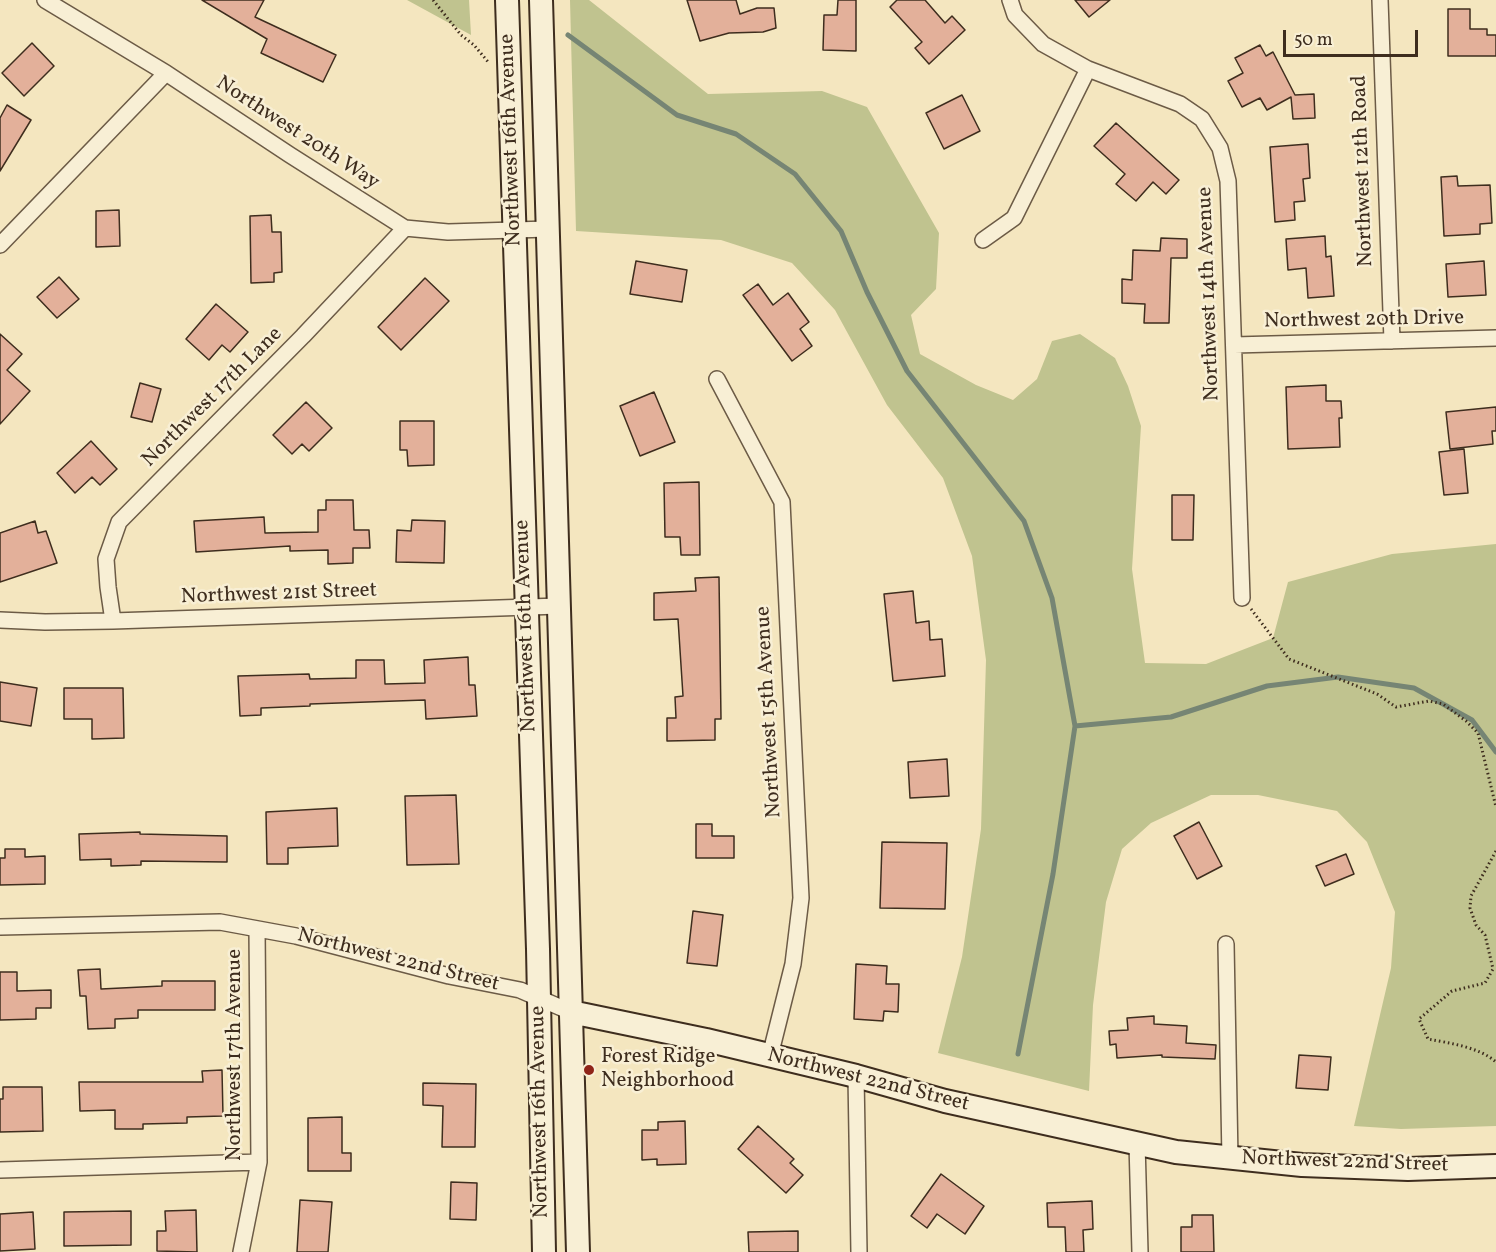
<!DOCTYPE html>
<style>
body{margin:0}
#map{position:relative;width:1496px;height:1252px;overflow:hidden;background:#f4e6bf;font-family:Vollkorn,serif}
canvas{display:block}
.scale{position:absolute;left:1283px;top:30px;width:135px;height:27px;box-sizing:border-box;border:3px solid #3e2d1e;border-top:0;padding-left:8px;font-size:18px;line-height:21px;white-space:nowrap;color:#3e2d1e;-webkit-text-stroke:4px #f8efd5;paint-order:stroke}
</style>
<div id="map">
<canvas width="1496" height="1252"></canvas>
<div class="scale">50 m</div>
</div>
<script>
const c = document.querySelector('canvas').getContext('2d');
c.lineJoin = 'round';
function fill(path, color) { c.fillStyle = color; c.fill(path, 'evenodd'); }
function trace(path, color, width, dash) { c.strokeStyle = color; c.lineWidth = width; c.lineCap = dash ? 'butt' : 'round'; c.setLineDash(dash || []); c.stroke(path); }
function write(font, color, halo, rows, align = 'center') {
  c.font = font + ' Vollkorn,serif'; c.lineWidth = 5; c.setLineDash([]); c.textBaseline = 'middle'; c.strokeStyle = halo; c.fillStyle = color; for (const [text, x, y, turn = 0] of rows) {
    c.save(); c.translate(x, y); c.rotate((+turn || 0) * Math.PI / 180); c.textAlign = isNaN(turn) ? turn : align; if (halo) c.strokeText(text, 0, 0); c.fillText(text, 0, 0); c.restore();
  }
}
fill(new Path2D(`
 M407,0h62l2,35z
 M570,0h19l119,94 114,-3 45,16 72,126 -3,56 -25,26 9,39 56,31 37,15 24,-21 15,-38 28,-7 35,24 13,28 13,40 -9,143 13,94 61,1 67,-26 15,-56 104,-28 104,-10v582l-95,3 -47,-3 37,-158 4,-56 -28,-70 -30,-31 -79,-16h-47l-60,28 -29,26 -16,53 -13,103 -4,86 -151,-38 24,-96 19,-128 5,-169 -14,-104 -29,-78 -56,-73 -52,-95 -43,-47 -71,-23 -145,-9z`), '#c0c38f');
trace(new Path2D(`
 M568,35l109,80 59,19 59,40 46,57 26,61 40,79 117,150 28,77 23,128 96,-9 96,-31 71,-9 76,11 58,32 24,32
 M1018,1054l35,-180 22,-148`), '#768574', 5);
const building = new Path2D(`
 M202,0h62l-9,17 81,38 -13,27 -62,-29 6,-14z
 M687,0h49l4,14 17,-6h17l2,20 -13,4 -34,1 -29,8z
 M838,0h18v51l-33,-1 1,-35h13z
 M897,0h28l20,23 7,-7 13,14 -36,34 -14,-16 7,-6 -32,-35z
 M1075,0h35l-21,17z
 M1448,9h22v20h17v6h9v21h-48z
 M32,43l22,23 -30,30 -22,-23z
 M1260,45l6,11 7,-4 22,43 19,-1 1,24 -22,1 -2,-22 -24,13 -7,-12 -18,9 -14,-26 15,-8 -8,-15z
 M962,95l18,36 -36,18 -18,-36z
 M7,105l24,15 -31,51v-53z
 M1116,123l63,57 -13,14 -13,-12 -17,19 -20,-17 9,-10 -31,-28z
 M1308,144l2,34 -7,1 2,22 -11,1 1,18 -20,2 -5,-75z
 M1457,176l1,10 32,-1 2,38 -12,1v10l-36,2 -3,-59z
 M119,210l1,36 -24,1v-36z
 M271,215l1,17h9l1,40 -8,1v9l-23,1 -1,-67z
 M1325,236l1,21 5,-1 3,40 -26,2 -2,-30 -18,2 -2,-31z
 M1161,238l26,1v19h-16l-2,65h-25l1,-19 -23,-1v-24l10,1 1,-30 27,1z
 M636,261l51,9 -5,32 -52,-8z
 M1484,261l2,34 -38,2 -2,-33z
 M59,277l20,22 -22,19 -20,-21z
 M425,278l24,23 -48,49 -23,-23z
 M758,284l15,21 15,-12 21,29 -9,7 12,17 -20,15 -49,-66z
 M216,304l32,28 -18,20 -8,-7 -13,15 -23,-21z
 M0,334l22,20 -15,16 23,21 -30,33z
 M140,383l21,6 -9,33 -21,-5z
 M1326,385v16h15l1,17h-3l1,29 -52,2 -2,-62z
 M654,392l21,50 -35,14 -20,-50z
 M306,402l26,26 -23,23 -7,-7 -10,10 -19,-19z
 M1496,407v24h-4l1,13 -43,5 -4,-37z
 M400,421h34v44l-26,1 -1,-16h-7z
 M91,441l26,28 -17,16 -8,-8 -17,16 -18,-20z
 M1464,449l4,44 -24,2 -5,-43z
 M699,482l1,73h-19l-1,-18h-15l-1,-54z
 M1172,495h22l-1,45h-21z
 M326,500h27l1,30h15l1,18h-17v15l-25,1v-14l-38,1v-5l-94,6 -2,-31 70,-4 1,16 53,-1v-22h8z
 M412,520l33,1 -1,42 -48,-1 1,-32 14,1z
 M35,521l3,12 8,-2 11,32 -57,19v-49z
 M719,577l2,142h-6v21l-48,1v-23h9l-1,-21 8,-1 -5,-77 -24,1v-27l42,-2 -1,-13z
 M913,591l3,32 13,-2 1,19 12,-1 3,37 -52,5 -9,-87z
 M468,657l1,28h6l2,31 -51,3 -1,-19 -115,4v2l-49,2v7l-21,1 -2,-40 71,-2 1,5 46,-1v-18h28l1,24 40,-1 -1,-23z
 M0,682l37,6 -6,38 -31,-5z
 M64,688h59l1,50 -32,1v-20h-28z
 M947,759l2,37 -39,2 -2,-36z
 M456,795l3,69 -52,1 -2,-69z
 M337,808l1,38 -50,2v16h-21l-1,-52z
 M1199,822l23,44 -25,13 -23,-43z
 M696,824h16v12h22v22h-38z
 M140,832v2l87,2v26l-86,-1v4l-30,1v-7l-31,1 -1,-26z
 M882,842l65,1 -2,66 -65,-1z
 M5,849h20v8l20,-1v28l-45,1v-27h5z
 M1346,854l8,20 -29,12 -9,-20z
 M693,911l30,4 -6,51 -30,-3z
 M856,964l31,2 -1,18h13l-1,28 -14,-1 -1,10 -29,-2z
 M100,969l1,20 61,-3v-5h53v29h-77v8l-23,1v9l-27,1 -2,-33h-6l-2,-26z
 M0,972h17v19l34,-1v18h-15v11l-36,1z
 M1154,1016v8l33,2 -1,17 30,2 -1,14 -53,-2v-2l-45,3 -1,-14 -6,1 -1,-14 19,-1 -1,-12z
 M1299,1055l32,2 -3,33 -32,-2z
 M222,1070l1,46 -36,1v6l-44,1v5h-28v-19l-35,1 -1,-29h124l-1,-11z
 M423,1083l53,1 -1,63h-33l1,-41 -20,-1z
 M3,1087h39l1,44 -43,1v-33h3z
 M342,1117v36h9v18h-43v-53z
 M685,1121l1,43 -29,1v-6l-15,1v-30h16v-8z
 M758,1126l36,33 -4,4 13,12 -17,18 -48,-44z
 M941,1174l43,32 -19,28 -28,-20 -10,14 -16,-12z
 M451,1182l26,1 -1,37 -26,-1z
 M300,1200l32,2 -4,50h-31z
 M1092,1201l1,28 -10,1 1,22h-18l-1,-25h-17l-1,-24z
 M196,1210l1,42 -40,-1v-20h9l-1,-20z
 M131,1211v34l-67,1v-34z
 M33,1212l2,37 -35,2v-37z
 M1192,1215h21l1,37h-33v-25h11z
 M798,1231v21h-49l-1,-20z`);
fill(building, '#e3b09a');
trace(building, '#3e2d1e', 1.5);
const street = new Path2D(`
 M45,0l121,73 124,82 115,73 43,4 100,-3
 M1010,0l5,15 28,29 45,25 92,35 22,15 18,29 8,33 14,417
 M1380,0l12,341
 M983,240l31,-22 74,-149
 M0,245l166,-172
 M1234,345l262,-7
 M717,379l65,123 19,396 -8,66 -23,92
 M0,620l45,2 68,-1 446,-15
 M113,621l-5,-34 -2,-28 13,-37 184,-186 102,-108
 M0,927l220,-5 76,14 153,40 71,14 51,22
 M1226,944l4,215
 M856,1076l3,176
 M1137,1143l3,109
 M0,1170l259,-8
 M241,1252l18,-90 -2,-233`);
const secondary = new Path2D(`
 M507,0l31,949 6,303
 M541,0l37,1252
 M571,1012l135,28 150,36 89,25 231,51 126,13 106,4 88,-3`);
trace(street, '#6c5b46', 18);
trace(secondary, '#3e2d1e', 26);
trace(new Path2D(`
 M433,0l28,35 13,10 15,18
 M1251,609l38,50 88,35 19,13 33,-6 14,3 23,17 12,12 18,74
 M1496,851l-25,45 -1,12 6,17 9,10 8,34 -8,14 -33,8 -33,28 9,20c21,4 51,8 68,23`), '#3e2d1e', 3, [1.5, 3]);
trace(street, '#f8efd5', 15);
trace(secondary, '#f8efd5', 22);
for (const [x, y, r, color] of [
 [589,1070,6,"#8f2418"]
]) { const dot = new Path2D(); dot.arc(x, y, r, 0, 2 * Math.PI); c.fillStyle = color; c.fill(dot); trace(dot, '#f8efd5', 2); }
write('21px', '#3e2d1e', '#f8efd5', [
 ["Northwest 20th Way",297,134,33],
 ["Northwest 16th Avenue",512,140,-92],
 ["Northwest 12th Road",1364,171,-92],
 ["Northwest 14th Avenue",1210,294,-92],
 ["Northwest 20th Drive",1364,321,-1],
 ["Northwest 17th Lane",213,398,-45],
 ["Northwest 21st Street",279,595,-2],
 ["Northwest 16th Avenue",527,626,-92],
 ["Northwest 15th Avenue",770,712,-93],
 ["Northwest 22nd Street",398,961,14],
 ["Northwest 17th Avenue",236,1055,-90],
 ["Northwest 22nd Street",868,1081,14],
 ["Northwest 16th Avenue",541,1112,-91],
 ["Northwest 22nd Street",1345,1163,2]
]);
write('21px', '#3e2d1e', '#f8efd5', [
 ["Forest Ridge",601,1058],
 ["Neighborhood",601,1082]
], 'left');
</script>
